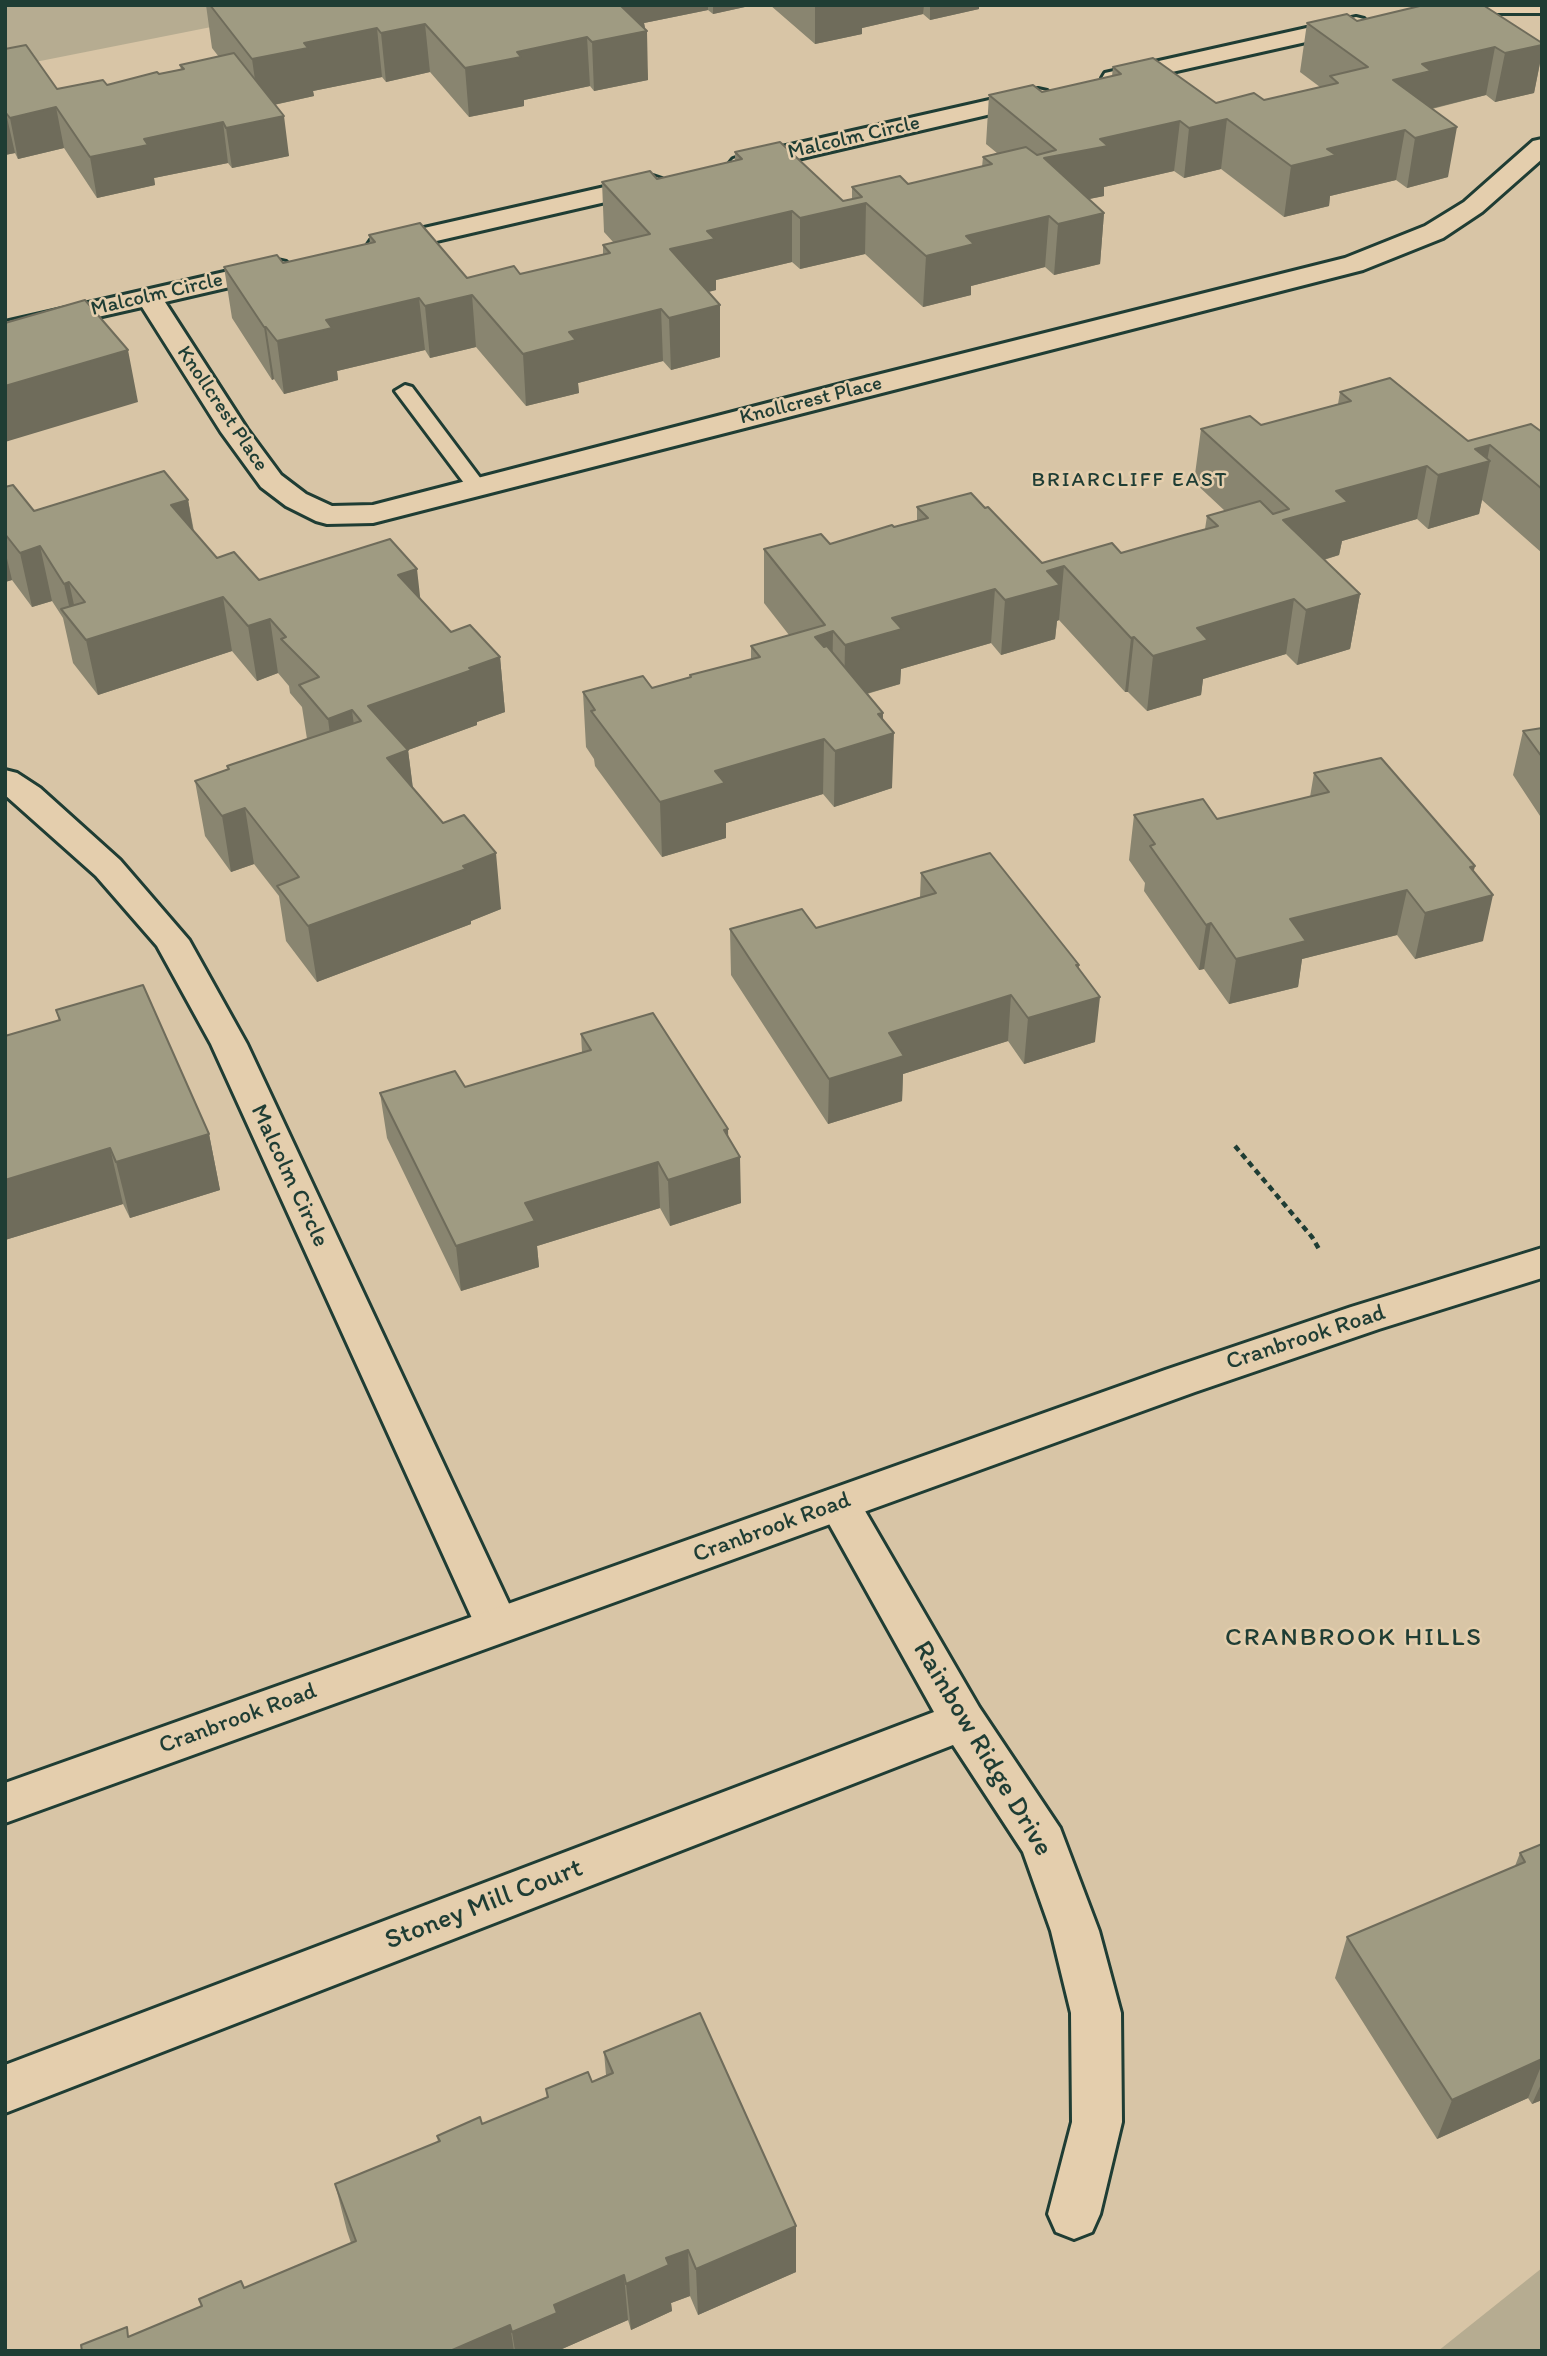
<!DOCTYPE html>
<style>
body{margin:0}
#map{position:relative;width:1547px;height:2356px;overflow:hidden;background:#d8c5a6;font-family:Itim,sans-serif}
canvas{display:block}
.frame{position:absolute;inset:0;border:7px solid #1f3d34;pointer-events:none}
</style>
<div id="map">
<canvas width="1547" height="2356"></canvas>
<div class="frame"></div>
</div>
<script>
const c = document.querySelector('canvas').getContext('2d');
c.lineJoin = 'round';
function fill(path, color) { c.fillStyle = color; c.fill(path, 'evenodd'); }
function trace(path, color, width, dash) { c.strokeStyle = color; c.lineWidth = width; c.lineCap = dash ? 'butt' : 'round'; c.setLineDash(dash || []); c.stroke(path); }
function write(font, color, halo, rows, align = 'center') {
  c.font = font + ' Itim,sans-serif'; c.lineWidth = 5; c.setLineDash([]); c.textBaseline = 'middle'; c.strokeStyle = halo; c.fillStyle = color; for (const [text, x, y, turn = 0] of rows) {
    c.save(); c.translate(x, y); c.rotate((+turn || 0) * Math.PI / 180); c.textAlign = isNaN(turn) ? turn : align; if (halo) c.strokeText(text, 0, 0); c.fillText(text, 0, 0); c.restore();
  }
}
fill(new Path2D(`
 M5,5h317l-317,63z
 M1542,2268v83h-104z`), '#b6ac91');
const lane = new Path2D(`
 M405,385l7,2 75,100 -3,4h-14l-75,-100z`);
const street = new Path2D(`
 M1542,5v8h-66l-44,5 -8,-2 -4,-5 7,-6z
 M1356,17l8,2 4,5 -4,5 -250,56 -9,-2 -3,-5 3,-5 9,-2z
 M1038,89l9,2 3,5 -3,5 -305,71 -9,-3 -4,-5 4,-5 9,-3z
 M1542,139v20l-60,53 -39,26 -80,32 -990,253 -46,1 -11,-3 -30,-15 -25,-19 -40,-55 -79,-125 -137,31v-16l272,-62 9,2 4,6 -4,6 -121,28 82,127 34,46 25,19 26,12 41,-1 476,-123 496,-124 80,-32 39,-24 69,-61z
 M653,176l9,3 4,5 -4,5 -282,65 -9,-2 -4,-6 4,-6 9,-2z
 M5,770l12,3 23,15 80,72 69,80 58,104 272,581 -6,13 -16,5 -16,-5 -270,-594 -54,-98 -61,-70 -91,-81z
 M839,1487l15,5 125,215 81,121 39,103 22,82 1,109 -22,92 -8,18 -18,7 -18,-7 -8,-18 24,-92 -1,-109 -20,-82 -28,-79 -70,-107 -948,368v-48l929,-353 -116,-208 6,-12z`);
const secondary = new Path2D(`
 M1542,1248v30l-163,51 -184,63 -1190,431v-40l1160,-413 186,-63z`);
trace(lane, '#1f3d34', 6);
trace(street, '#1f3d34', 6);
trace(secondary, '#1f3d34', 6);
trace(new Path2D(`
 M1235,1146l77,91 7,12`), '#1f3d34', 4.5, [6, 4.5]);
fill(lane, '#e4cead');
fill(street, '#e4cead');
fill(secondary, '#e4cead');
fill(new Path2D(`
 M206,5h213l2,1 6,-1h327l-41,9 -5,-4 -64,13 1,5h-1l4,52 -54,11 -4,-5 -66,14v6l-55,11 -39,-45 -44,10 -4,-5 -69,14 1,5 -40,9 15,51 -57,12 -4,-5 -74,15 1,7 -58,13 -33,-50 -46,11 -3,-6 -10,2v-106l52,40 50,-4 74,-15 -1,-5 39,-8 -7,-9z
 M770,5h209v4l-49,11 -7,-6 -61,14v6l-47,10z
 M1419,5h64l59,38v10l-8,40 -39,9 -9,-7 -54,14 16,68 -41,11 -11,-8 -66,16 -1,10 -45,11 -63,-48 -37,9 -10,-7 -70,16v9l-15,3 15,14 -4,51 -46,11 -9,-8 -74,19v9l-48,12 -58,-53 -65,15 -8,-7 -76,18v10l-8,2 12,13v52l-49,13 -8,-9 -85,22 1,10 -53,13 -50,-59 -46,11 -5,-8 -88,21 1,9 -54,14 -10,-15 -2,1 -40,-62 -8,-51 59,-4 87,-20 -1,-8 98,43 53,-4 83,-20v-9l11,-2 -10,-11 -2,-50 55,-3 78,-18v-9l108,49 9,-2v-12l56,-3 74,-17 1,-10 14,-4 -11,-9 3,-49 53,-3 70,-16 1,-9 103,36 48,-3 56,-13 -20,-15 7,-49 50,-2 62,-14z
 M1340,392l128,49 74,-9v121l-60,-53 -3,14 -51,15 -11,-10 -75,22 -3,14 -15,5 36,34 -10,55 -53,16 -11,-11 -83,25 -2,16 -54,16 -19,-19h-3l-66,-72 -2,1 -2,18 -54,16 -10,-12 -90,26 -1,15 -33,10 16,19v6l9,69 -58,19 -11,-13 -97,29v15l-64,19 -67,-91 -1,-7 -8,-12 -3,-55 69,-4 38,-11v-2l61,-15v-14l38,-11 -25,-32v-54l66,-5 87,-23v-14l68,1 57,55 79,-10 84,-24 2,-13 18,-5 -31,-29 7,-53 60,-4 77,-21z
 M5,487l29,24 154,-11 6,31 23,27 42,22 161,19 31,33 49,25 5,55 -28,10v3l-69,25 5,38 88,121 -30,12v3l-154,58 -31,-41 -7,-45 -25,-32 -23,8 -26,-36 -10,-55 33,-12 -1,-3 80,-27 -5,-32 -12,-14 -1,-7 -11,-13 -21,8 -25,-30 -134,44 -25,-32 -10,-45 -11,-17 -20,6 -20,-27 -7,2z
 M1542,728v91l-29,-44 10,-44z
 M1314,773l161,93 -2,5 10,70 -68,18 -18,-24 -95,24 -4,28 -69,17 -25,-35 -5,1 -55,-79 1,-8 -16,-23 5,-45 83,4 93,-22z
 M921,873l158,96 16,73 -71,22 -16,-23 -105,33 -1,27 -74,23 -97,-149 -1,-46 86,-1 104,-31z
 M56,1010l153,124 11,56 -90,28 -7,-14 -118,36v-204l54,-15z
 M581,1034l147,95v9l13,65 -71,23 -10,-18 -123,38 2,21 -78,24 -74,-153 -7,-45 85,-6 117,-35z
 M1542,1844v256l-10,4 -4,-6 -91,41 -102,-161 12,-41 168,-71 5,-13z
 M604,2052l192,220 -98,43 -8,-19 -19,7 1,8 -41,19 -3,-10 -66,29v2h-480l48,-15 221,-93 -4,-12 -12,-47 103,-42 -1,-6 45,-12 65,-26 -1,-9 46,-7 14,-7z`), '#898570');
fill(new Path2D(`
 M604,5h104v5l-64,13 1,5 -40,8z
 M713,5h41l-41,9z
 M815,5h109l-1,9 -61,14v6l-47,10z
 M930,5h49v4l-49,11z
 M425,24l5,48 -44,10 -5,-49z
 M377,28l5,49 -69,14 1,5 -55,12 -7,-49 52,-16z
 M647,31l1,49 -54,11 -2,-49z
 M587,37l3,49 -66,14v6l-55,11 -4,-49 52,-16z
 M1542,45v8l-8,40 -39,9 10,-49z
 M1495,47l-9,48 -61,15 -32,-30 29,-16z
 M56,107l8,41 -46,11 -8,-41z
 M5,113h1l9,40 -10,2z
 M284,116l5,40 -57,12 -6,-40z
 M1227,119l-6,50 -37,9 5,-50z
 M1180,121l-6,50 -70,16v9l-64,13 4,-51 56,-19z
 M223,122l5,41 -74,15 1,7 -58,13 -7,-41 54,-18z
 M1457,127l-9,50 -41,11 8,-50z
 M1405,130l-9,50 -66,16 -1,10 -45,11 7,-51 36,-17z
 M866,203l-1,51 -65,15v-51z
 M792,211v51l-76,18v10l-44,11 -2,-52 37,-18z
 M1104,213l-4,51 -46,11 4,-51z
 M1049,216l-4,51 -74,19v9l-48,12 3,-51 40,-20z
 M472,295l4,52 -46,11 -5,-52z
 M419,298l6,52 -88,21 1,9 -54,14 -7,-53 49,-21z
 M720,305v52l-49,13 -2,-52z
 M661,309l2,52 -85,22 1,10 -53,13 -3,-52 46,-22z
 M264,327h2l8,52 -2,1z
 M128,350l10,52 -133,40v-56z
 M1490,445l-3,16h3l-11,53 -51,15 10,-54 37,-26z
 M1427,466l-10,53 -75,22 -3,14 -64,19 8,-54 53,-29z
 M188,500l9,53 -26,-48z
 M40,546l12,55 -20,6 -12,-54z
 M5,550l7,30 -7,2z
 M1064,566l-5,54 -2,1 -2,18 -54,16 4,-55 42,-29z
 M417,569l6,54 -25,-48z
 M69,582l11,50 -7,-9 -9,-39z
 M995,589l-4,54 -90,26 -1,15 -56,16 1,-55 47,-27z
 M1360,594l-10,55 -53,16 9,-55z
 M223,597l9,54 -134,44 -12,-55z
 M1294,599l-8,55 -83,25 -2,16 -54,16 6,-55 44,-28z
 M270,619l8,54 -21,8 -9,-55z
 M833,631l-1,55 -17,-49z
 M1134,637l-6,55h-3l6,-54z
 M500,657l5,55 -28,10v3l-102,37 -7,-56z
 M352,710l7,55 -24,9 -7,-55z
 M883,713l-1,24 12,-4 -2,55 -58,19 1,-56 43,-37z
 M824,739l-1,55 -97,29v15l-64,19 -2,-55 55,-31z
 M408,750l7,56 -28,-48z
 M245,808l9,56 -23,8 -9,-56z
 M496,853l5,56 -30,12v3l-154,58 -9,-56z
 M1475,866l-9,36 27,-7 -10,46 -68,18 10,-46 45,-46z
 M1407,890l-10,45 -95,24 -4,28 -69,17 7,-45 54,-40z
 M1211,923l-7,46 -5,1 7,-45z
 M1076,965h3l-4,39 25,-7 -5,45 -71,22 4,-46z
 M1011,995l-3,46 -105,33 -1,27 -74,23 1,-45 60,-46z
 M728,1129l1,32 11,-4 1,46 -71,23 -2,-46 56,-50z
 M209,1134l11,56 -90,28 -14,-56z
 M110,1148l13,56 -118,36v-60z
 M658,1162l2,46 -123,38 2,21 -78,24 -5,-45 69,-43z
 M1542,2059v5l-14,34 -91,41 15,-39z
 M1542,2082v18l-10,4z
 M796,2226v46l-98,43 -2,-46z
 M688,2250l2,46 -19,7 1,8 -41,19 -5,-46 40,-26z
 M624,2275l4,45 -66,29v2h-47l-3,-19 42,-27z
 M510,2325l4,26h-64z`), '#6f6c5b');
const building = new Path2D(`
 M210,5h209l2,1 6,-1h193l27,26 -55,11 -5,-5 -70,15 4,5 -56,11 -40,-44 -44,9 -4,-5 -73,15 4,5 -56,11z
 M1424,5h59l59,38v2l-37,8 -10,-6 -73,17 9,7 -38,9 64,47 -42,11 -10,-8 -78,19 9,6 -45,11 -64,-47 -38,9 -9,-7 -80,18 8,7 -64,12 60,55 -46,11 -9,-8 -83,20 8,8 -48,12 -60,-53 -66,15 -8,-7 -85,20 8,8 -45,10 50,56 -51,13 -8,-9 -92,23 7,8 -53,14 -51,-59 -47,11 -6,-8 -93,22 6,8 -55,13 -11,-14h-2l-40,-60 53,-12 6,8 92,-21 -6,-7 51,-12 47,55 47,-12 6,8 90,-21 -7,-8 47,-11 -48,-52 48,-11 7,8 85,-20 -7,-7 45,-10 63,59 19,-4 -10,-10 48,-11 8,8 84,-20 -9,-7 43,-10 11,8 19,-5 -67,-55 44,-10 9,7 79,-18 -8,-7 40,-9 63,45 38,-10 10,7 74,-17 -8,-7 38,-9 -61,-44 40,-9 10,7z
 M26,45l31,44 46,-9 4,5 50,-13 2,2 25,-5 -4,-4 54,-12 50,63 -58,12 -3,-6 -79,17 4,6 -58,12 -34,-50 -46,11 -4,-5h-1v-64z
 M85,300l43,50 -123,36v-63z
 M1390,378l78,63 63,-17 11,8v57l-52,-44 -15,4 15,12 -52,14 -11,-9 -91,25 12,11 -65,18 77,74 -54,16 -12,-11 -97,29 11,12 -55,16 -19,-19 -3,1 -67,-72 -17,5 13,14 -55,15 -10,-11 -103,29 10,11 -57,16 -12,-14 -18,6 9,10 3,-1 56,67 -5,1 16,19 -59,18 -11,-12 -109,32 10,12 -65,19 -69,-91 4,-1 -12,-18 60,-16 9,12 39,-11 -1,-2 70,-18 -9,-11 74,-21 -61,-76 57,-15 9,10 62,-19 2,2 34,-9 -11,-11 54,-14 14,15 3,-1 54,56 70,-20 9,10 63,-18 34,-9 -11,-10 53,-15 13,13 16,-5 -88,-80 49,-13 11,9 90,-24 -11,-9z
 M164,471l24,29 -17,5 46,53 17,-6 25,28 131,-41 27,30 -19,6 53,57 19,-7 30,32 -31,11 3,2 -104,36 40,44 -21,8 56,65 21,-8 32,38 -33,13 3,3 -158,57 -31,-40 22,-9 -54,-69 -23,8 -27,-35 34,-12 -2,-3 134,-45 -9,-11 -24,9 -29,-34 20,-8 -38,-38 5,-2 -16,-18 -22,7 -25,-29 -137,43 -25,-31 24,-7 -16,-20 -5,2 -24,-38 -20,7 -15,-19v-47l8,-2 21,26z
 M1542,728v29l-19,-26z
 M1381,758l94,108 -5,1 23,28 -68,18 -18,-23 -117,29 16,22 -70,18 -25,-36 -5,2 -56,-79 5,-2 -21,-29 69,-16 14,20 112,-27 -15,-19z
 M990,853l89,112h-3l24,32 -72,21 -17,-23 -122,38 15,23 -75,23 -99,-150 72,-20 14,19 120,-35 -15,-20z
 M143,985l66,149 -93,28 -6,-14 -105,32v-144l55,-16 -4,-10z
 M653,1013l75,116 -4,1 16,27 -72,23 -10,-18 -133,41 10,18 -79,25 -76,-153 75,-22 10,16 126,-37 -10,-16z
 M1542,1844v215l-90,41 -105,-163 178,-75 -5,-9z
 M700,2013l96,213 -100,43 -8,-19 -22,8 3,7 -43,19 -2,-9 -70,30 3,8 -45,19 -2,-7 -60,26h-368l-1,-6 46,-18 1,10 74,-31 -3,-7 42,-18 3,7 112,-47 -21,-57 105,-43 -3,-5 43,-19 2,7 66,-27 -2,-8 42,-17 4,10 21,-9 -9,-21z`);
fill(building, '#9f9b82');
trace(building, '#6f6c5b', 2);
write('21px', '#1f3d34', '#e4cead', [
 ["Malcolm Circle",854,138,-13],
 ["Malcolm Circle",157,295,-13],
 ["Knollcrest Place",811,401,-14],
 ["Knollcrest Place",222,409,56]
]);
c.letterSpacing = '2px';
write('21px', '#1f3d34', '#e4cead', [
 ["BRIARCLIFF EAST",1130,481]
]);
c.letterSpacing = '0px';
write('24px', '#1f3d34', '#e4cead', [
 ["Malcolm Circle",289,1176,65],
 ["Cranbrook Road",1306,1338,-18],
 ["Cranbrook Road",772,1528,-20],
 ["Cranbrook Road",238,1719,-20]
]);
c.letterSpacing = '2px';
write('26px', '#1f3d34', '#e4cead', [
 ["CRANBROOK HILLS",1354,1638]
]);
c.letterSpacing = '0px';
write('28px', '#1f3d34', '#e4cead', [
 ["Rainbow Ridge Drive",982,1749,59],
 ["Stoney Mill Court",484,1905,-21]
]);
</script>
